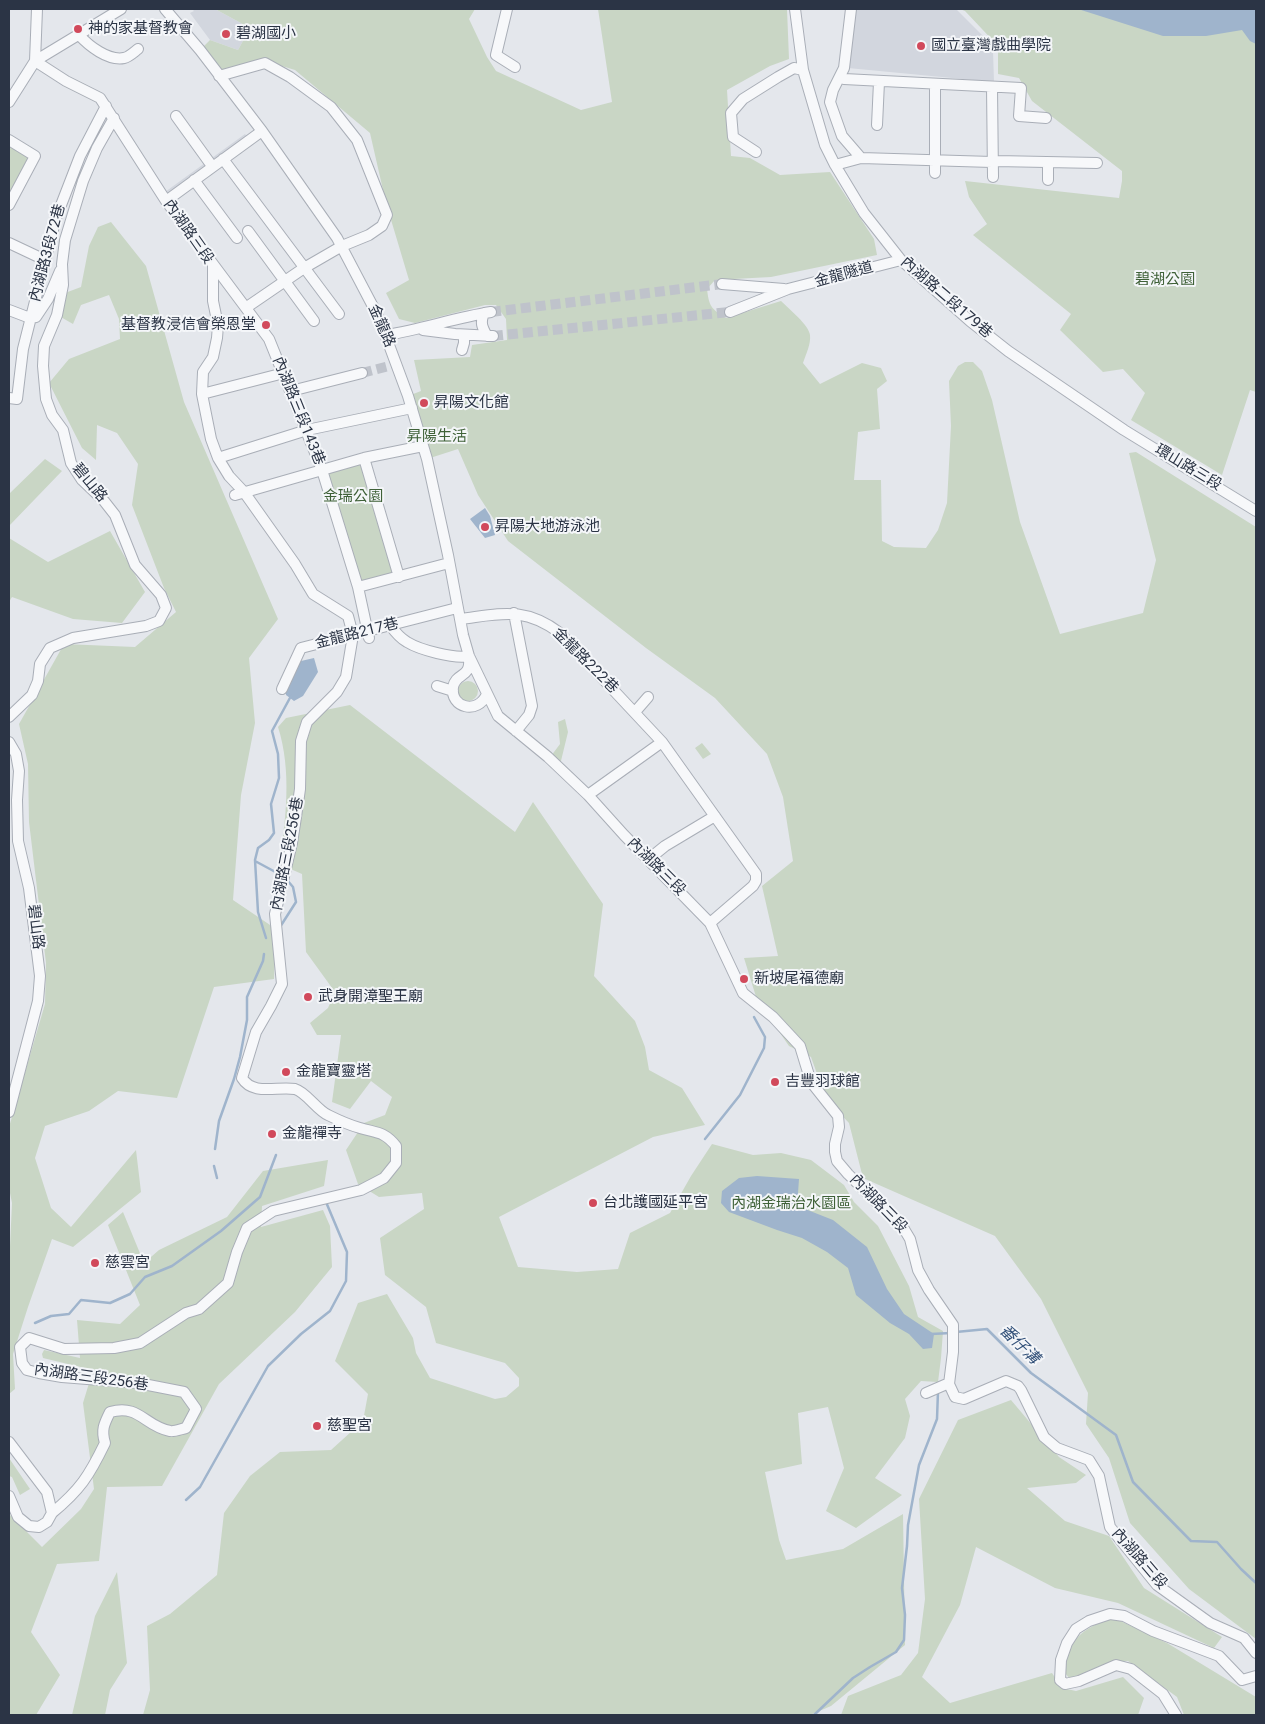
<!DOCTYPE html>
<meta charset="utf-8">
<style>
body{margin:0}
#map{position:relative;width:1265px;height:1724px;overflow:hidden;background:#e4e7ec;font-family:Roboto,sans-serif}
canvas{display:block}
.frame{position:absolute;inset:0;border:10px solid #2b3445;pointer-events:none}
</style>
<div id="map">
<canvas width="1265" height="1724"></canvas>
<div class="frame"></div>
</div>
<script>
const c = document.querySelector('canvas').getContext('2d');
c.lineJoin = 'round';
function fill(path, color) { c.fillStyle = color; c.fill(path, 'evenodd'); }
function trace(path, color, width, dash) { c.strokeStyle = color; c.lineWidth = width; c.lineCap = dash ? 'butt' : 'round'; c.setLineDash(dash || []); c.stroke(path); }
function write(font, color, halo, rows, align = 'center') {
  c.font = font + ' Roboto,"Noto Sans TC",sans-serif'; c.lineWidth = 4; c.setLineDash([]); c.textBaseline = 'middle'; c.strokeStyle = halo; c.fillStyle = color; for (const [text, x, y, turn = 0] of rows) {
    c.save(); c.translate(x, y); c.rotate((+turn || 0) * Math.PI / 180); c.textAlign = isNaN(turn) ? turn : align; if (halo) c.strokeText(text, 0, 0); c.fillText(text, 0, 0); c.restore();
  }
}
fill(new Path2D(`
 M192,9h23l35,19 -12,22 -28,-10 -20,-27 4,-2z
 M854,9h102l32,32 5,10 1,31 -146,-14z
 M245,134l7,10 -80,58 -7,-10z`), '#d2d6de');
fill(new Path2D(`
 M215,9h260l-6,10 18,38 9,14 85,39 31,-8 -14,-93h189l2,50 -19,7 -43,24 4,66 19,2 30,17 50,-3 44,67 3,16 -106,22 -56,3 -8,9c2,17 4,20 19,29l55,-17c8,8 28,24 29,34 1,9 -4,19 -7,28l17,21 42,-21 19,5 6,13 -10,8 3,40 -22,3 -4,48h27l1,61 12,6 32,1 12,-18 9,-27 4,-77 -2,-45 9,-15 7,-4h8l9,9 10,29 28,122 40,112 83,-21 13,-53 -27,-107 7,-1 120,75v1112l-67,-50 -59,-66 -21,-65 -23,-34 2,-31 -47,-94 -46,-63 -132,-58 -14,-55 -23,-24 -15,-42 -22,-11 -32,-46 -13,-42 34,-2 -16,-70 31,-25 -10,-64 -16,-43 -52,-56 -69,-50 -138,-107 -30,-46 -20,-46 -31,10 -19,-63 13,-5 -7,-31 56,-3 2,-12 35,-5 -1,-21 -10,-14h-11l-70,18 -16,-4 -13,-26 23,-13 -23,-77 -16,-70 -75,-63 -33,-10 -43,16 -19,-26 10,-10 28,10 12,-22z
 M960,9h296v383l-6,-2 -28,85 -91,-55 14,-27 -22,-24 -20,3 -43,-42 11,-16 -98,-79 14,-11 -18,-27 -4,-16 154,17 3,-17v-10l-90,-70 -13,-23 -21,-4v-28l-33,-35z
 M9,143l23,14 -23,44z
 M111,222l35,44 38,136 94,217 -29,39 6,65 -14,72 -8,105 43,29 -2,50 -60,8 -37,111 -59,-7 -29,20 -44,15 -10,32 16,50 20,19 65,-77 5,42 -68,55 -21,-8 -24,68 -15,47 2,35 -6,5v-126l3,-65 -3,-15v-61l36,-123 1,-41 -17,-141 -1,-58 -9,-40 45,-80 71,3 41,-35 -12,-24 -32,-83 6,-41 -21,-31 -20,-8 -1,35 -14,-12 -33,-65 20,-24 51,-20 -1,-20 -10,-24 -28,10 -8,19 -14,-8 6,-23 16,-6 8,-41 9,-19z
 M364,458l35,119 -41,10 -36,-117z
 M45,459l17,12 -53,55v-32z
 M110,531l35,61 -23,31 -49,-4 -61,-22 -3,5v-64l39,24z
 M458 691a10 10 0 1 1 20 0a10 10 0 1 1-20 0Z
 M350,705l165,127 18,-30 70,102 -9,72 41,45 10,26 4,23 33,18 23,37 -52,12 -154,80 19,50 59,5 41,-3 12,-36 40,-20 21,-37 21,-32 41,11 28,-2 30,7 33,25 10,17 24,24 31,60 9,31 25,14 -2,27 -3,24 -17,-1 -16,18 5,17 -5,22 -30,40 27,17 -46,33 -30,-17 18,-43 -16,-61 -30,6 4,51 -37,8 14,68 7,20 57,-11 60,-35 2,131 -74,61 -21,9h-667l7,-25 -3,-64 23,-12 47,-39 7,-62 26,-37 30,-24 51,-2 32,-29 5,-27 -33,-33 23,-58 29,-9 26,44 3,15 14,25 65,21 11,-2 13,-11v-8l-14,-15 -69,-20 -10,-36 -41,-32 -5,-37 44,-29 -2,-16 -43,4 -21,-13 -12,-34 18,-27 21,-8 7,-18 -21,-16 -21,28 -18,-7 9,-67h-24l-7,-12 18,-15 7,-16 -29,-40 -4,-78 -23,-10c7,-44 13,-93 -1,-137l8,-9z
 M565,719l3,13 -8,33 -9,-9 9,-12 -2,-22z
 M702,743l9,11 -8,5 -8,-11z
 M328,1160l-4,26 -62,20 -1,21 62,-17 7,16 2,41 -37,45 -76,72 -57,102 -55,1 -8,74 -42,3 -26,68 29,43 -24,40h-27v-201l33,33 39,-38 13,-20 -11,-86 10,-33 -50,-12 -1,-4 2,-4 36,8 -3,-38 43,4 20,-19 -32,-80 15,-13 21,51 15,-13 68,-33 36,-46z
 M1011,1400l48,57 27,18 -10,8 -49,5 38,33 44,15 35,52 78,49 -8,11 -96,-45 -63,-15 -79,-41 -16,58 -38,72 28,26 102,-30 10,15 14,3 47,-14 21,21 -6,17h-297l7,-19 53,-21 17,-22 7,-54 -6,-100 39,-79z
 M9,1458l21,31 -10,6 -8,-18 -3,-1z
 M117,1572l10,91 -17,27 -5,25h-33l23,-99z
 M1112,1617l55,26 89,54v18h-72l-7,-18 -49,-36 -17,1 -40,18 -7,-8c8,-37 15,-40 48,-55z`), '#c9d6c5');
fill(new Path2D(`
 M1078,9h178v35l-6,-3 -8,-11 -36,6h-43z
 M485,508l5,8 5,19 -10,3 -15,-19z
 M314,658l4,14 -15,24 -9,5 -8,-6 -1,-7 16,-27z
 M757,1176l42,3 -1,14 7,16 28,11 34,27 20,42 17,25 30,20 -2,14 -9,1 -14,-15 -19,-11 -34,-28 -8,-27 -21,-16 -25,-14 -25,-8 -48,-18 -8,-9 1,-12 17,-13z`), '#9fb4cc');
trace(new Path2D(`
 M255,861l26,14
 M280,927l16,-25 -3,-15 -6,-7
 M266,938l-8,-26 -3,-52 3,-12 11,-8 5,-7 -3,-29 8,-26 -1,-24 -6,-23 19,-35
 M705,1139l35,-44 24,-47 1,-11 -11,-20
 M215,1149l4,-28 15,-42 6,-22 7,-37v-23l16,-36 1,-7
 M214,1166l3,12
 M35,1323l16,-7 18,-2 12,-14 29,3 20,-9 15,-17 27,-11 49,-35 39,-34 16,-42
 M956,1332l31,-3 44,44 85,62 17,47 58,59 26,1 24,27 15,14
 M931,1334l20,-1
 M186,1500l14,-13 68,-121 33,-32 29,-23 16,-30 1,-29 -21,-50
 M814,1715l39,-37 17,-11 26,-15 8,-12 1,-25 -3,-27 5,-42 1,-21 11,-60 18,-46 1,-28`), '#9fb4cc', 2.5);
trace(new Path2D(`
 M491,312l231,-28
 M493,336l237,-24
 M362,373l35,-9`), '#bfc3cb', 10, [10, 5]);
const minor = new Path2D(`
 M165,9l35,41 62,81 75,107 42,80 29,78 19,63 21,96 15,80 6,21 29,60 50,41 40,38 36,40 86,88 33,70 30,24 27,29 11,36 27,34 1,11 -4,17v8l2,9 11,13 56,55 6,10 8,31 11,20 24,35v27l-4,32 6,13 9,2 42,-18 12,5 3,4 23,47 13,11 32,12 10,16 11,51 47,58 53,38 34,15 12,15
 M507,9l-11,46 19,12
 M795,9l8,61 22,75 10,20 29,48 37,47 69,61 38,30 116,79 132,81
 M851,9l-7,59 -11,22 -3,12 12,34 19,22
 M79,35c10,11 29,26 45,23 5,-1 10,-6 14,-9
 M35,61l31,20 34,17 66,103 103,138 53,131 36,117 11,51
 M35,61l2,-52
 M219,76l46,-13 25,14 41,30 26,33 30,75 -5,11 -13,9 -27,11 -38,22 -57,39
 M840,76l4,3 177,9 -2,28 27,2
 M992,87l1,90
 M9,102l26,-41 86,-52
 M176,116l36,50
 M877,125l2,-43
 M9,140l26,16 -26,49
 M756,152l-23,-15 -2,-24 12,-14 35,-22 16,-9 9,2
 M223,159l116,155
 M835,165l26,-7 131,4 4,-1 101,2
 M935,173v-88
 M194,180l43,58
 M1048,180v-17
 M166,201l96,-70
 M248,231l66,90
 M9,243l36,17
 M722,284l62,5
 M9,310l21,8 6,-1 12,-18 12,-28
 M730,312l58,-23 113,-29
 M484,313c-4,10 -2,14 3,23
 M423,330l32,4 38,2
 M387,335c35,-6 68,-17 104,-23
 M462,350l2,-7v-8
 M291,391l71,-18
 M202,394l82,-21
 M9,398l8,1 6,-50 33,-131 24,-62 26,-50
 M218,458l89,-28 105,-22
 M364,458l35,119
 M235,495l129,-37 59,-12
 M358,587l91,-24
 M514,613l18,93 -3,9 -13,16
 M460,619c41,-5 64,-13 100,14l102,109 94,132v7l-3,5 -43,37
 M390,625c5,7 10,13 17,17 13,8 47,17 62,14
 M469,658c2,21 -13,14 -16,29 -3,21 25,28 34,7
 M437,686l16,5
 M282,689l19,-41 156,-40
 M635,712l13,-15
 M9,717l23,-22 6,-14 2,-17 10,-16 23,-10 73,-12 13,-5 7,-13 -5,-13 -26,-30 -20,-50 -11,-14 -22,-21 -11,-17 -8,-33 -11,-15 -6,-16 -3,-33 1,-20 13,-31 6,-30 -1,-21 3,-24 18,-59 14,-33 17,-30
 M9,742l7,12 3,17 -2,29 1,41 11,47 11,88 -2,25 -29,111
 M588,795l74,-53
 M649,859l16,-13 50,-30
 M926,1393l23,-10
 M9,1442l38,50 5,21 -5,9 -8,5 -10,-1 -11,-9 -9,-21
 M52,1513c28,-23 37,-37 53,-70 -4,-13 -1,-19 5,-31 30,-8 34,14 60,19 4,1 11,-2 16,-3l10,-19 -12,-17 -46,-9 -76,-6 -23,-4 -12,-3 -5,-7 -2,-16 9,-9 35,11 50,-1 26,-5 46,-30 13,-4 29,-26 9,-31 10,-24 26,-17 88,-21 23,-12 12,-15v-17c-12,-15 -20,-13 -36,-18 -11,-3 -22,-8 -32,-13 -11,-5 -22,-23 -33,-26 -18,-3 -42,7 -53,-11l14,-46 15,-26 11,-22 -7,-70 17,-71 4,-26 4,-28 1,-48 6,-19 30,-30 9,-15 7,-42 -5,-19 -35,-22 -18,-30 -51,-72 -15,-16 -11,-18 -7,-19 -9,-45 1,-22 10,-15 4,-19 1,-13 -5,-24v-37
 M1176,1715l-13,-21 -32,-25 -15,-4 -37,16 -14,3 -5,-4 1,-20 6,-17 9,-14 13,-8 21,-7 14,2 29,15 66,25 23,24 14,-4`);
trace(minor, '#a9aeb7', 12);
trace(minor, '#f7f8fa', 10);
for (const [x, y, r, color] of [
 [78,29,5,"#d1495b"],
 [226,34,5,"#d1495b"],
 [921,46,5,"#d1495b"],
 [266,325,5,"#d1495b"],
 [424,403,5,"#d1495b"],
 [485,527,5,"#d1495b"],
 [744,979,5,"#d1495b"],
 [308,997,5,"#d1495b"],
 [286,1072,5,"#d1495b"],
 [775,1082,5,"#d1495b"],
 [272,1134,5,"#d1495b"],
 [593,1203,5,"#d1495b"],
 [95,1263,5,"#d1495b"],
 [317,1426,5,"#d1495b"]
]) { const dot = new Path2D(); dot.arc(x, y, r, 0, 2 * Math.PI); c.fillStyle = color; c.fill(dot); trace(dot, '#f4f6f9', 2); }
write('15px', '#2b3445', '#f4f6f9', [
 ["神的家基督教會",88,29],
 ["碧湖國小",236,34],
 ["國立臺灣戲曲學院",931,46],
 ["基督教浸信會榮恩堂",256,325,"right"],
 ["昇陽文化館",434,403],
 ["昇陽大地游泳池",495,527],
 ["新坡尾福德廟",754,979],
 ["武身開漳聖王廟",318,997],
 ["金龍寶靈塔",296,1072],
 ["吉豐羽球館",785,1082],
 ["金龍禪寺",282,1134],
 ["台北護國延平宮",603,1203],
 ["慈雲宮",105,1263],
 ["慈聖宮",327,1426]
], 'left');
write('15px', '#2b3445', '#f4f6f9', [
 ["內湖路三段",188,232,55],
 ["內湖路3段72巷",48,253,-75],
 ["金龍隧道",844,275,-15],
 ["內湖路二段179巷",946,298,41],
 ["金龍路",381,326,66],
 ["內湖路三段143巷",298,411,68],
 ["環山路三段",1188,468,31],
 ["碧山路",89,483,50],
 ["金龍路217巷",357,634,-14],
 ["金龍路222巷",585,661,45],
 ["內湖路三段256巷",288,854,-79],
 ["內湖路三段",656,867,45],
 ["碧山路",35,927,83],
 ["內湖路三段",878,1204,46],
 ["內湖路三段256巷",91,1378,8],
 ["內湖路三段",1139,1559,49]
]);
write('15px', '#3f6138', '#f4f6f9', [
 ["碧湖公園",1165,280],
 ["昇陽生活",437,437],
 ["金瑞公園",353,497],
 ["內湖金瑞治水園區",791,1204]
]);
write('italic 16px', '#34527a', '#f4f6f9', [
 ["番仔溝",1019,1345,44]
]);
</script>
